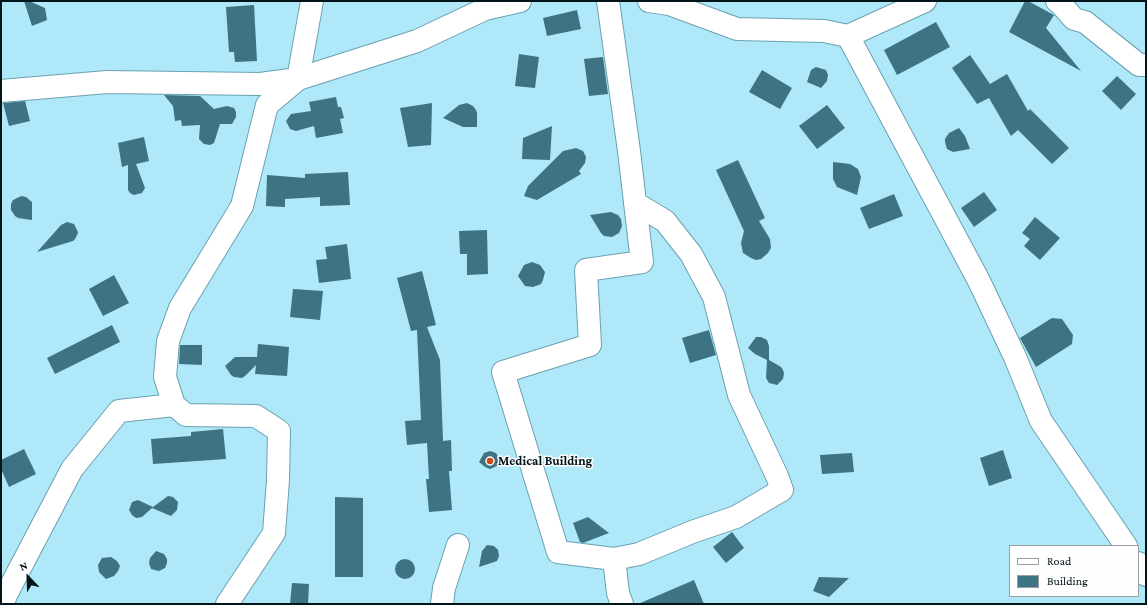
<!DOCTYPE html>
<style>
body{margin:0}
#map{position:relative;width:1147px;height:605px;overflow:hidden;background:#afe8f9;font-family:"Crimson Pro",serif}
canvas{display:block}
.frame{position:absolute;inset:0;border:2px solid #01141a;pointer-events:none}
.legend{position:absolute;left:1009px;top:545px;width:130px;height:52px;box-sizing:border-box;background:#fefefe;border:1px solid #99a0a3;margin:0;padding:5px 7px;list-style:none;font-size:12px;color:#01141a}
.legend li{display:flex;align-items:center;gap:8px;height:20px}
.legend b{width:20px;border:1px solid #99a0a3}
.north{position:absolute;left:8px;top:557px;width:40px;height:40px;-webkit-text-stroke:3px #fefefe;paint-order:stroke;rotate:337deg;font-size:11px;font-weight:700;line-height:16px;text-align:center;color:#01141a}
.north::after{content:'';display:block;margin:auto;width:14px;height:18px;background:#01141a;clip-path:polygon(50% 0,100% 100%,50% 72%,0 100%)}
</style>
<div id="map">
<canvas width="1147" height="605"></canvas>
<div class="frame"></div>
<ul class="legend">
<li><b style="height:5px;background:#fff"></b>Road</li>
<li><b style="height:11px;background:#3d7382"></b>Building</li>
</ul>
<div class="north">N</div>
</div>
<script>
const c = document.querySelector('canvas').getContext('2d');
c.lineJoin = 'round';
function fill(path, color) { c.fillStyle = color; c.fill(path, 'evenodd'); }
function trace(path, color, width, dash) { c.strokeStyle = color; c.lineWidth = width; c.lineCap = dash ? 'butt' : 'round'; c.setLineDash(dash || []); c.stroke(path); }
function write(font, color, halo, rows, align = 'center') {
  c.font = font + ' "Crimson Pro",serif'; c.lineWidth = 3; c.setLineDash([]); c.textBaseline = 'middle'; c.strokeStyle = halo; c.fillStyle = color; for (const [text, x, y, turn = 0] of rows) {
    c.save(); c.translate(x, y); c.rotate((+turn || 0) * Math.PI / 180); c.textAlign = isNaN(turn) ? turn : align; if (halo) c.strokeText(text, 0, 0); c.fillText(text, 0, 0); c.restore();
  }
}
fill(new Path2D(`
 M24,1h5l16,7 2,12 -15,6z
 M1025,1h3l26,14 -8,13 35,43 -72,-39z
 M254,5l3,56 -22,1 -1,-10h-5l-3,-45z
 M577,10l4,19 -34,7 -4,-18z
 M936,22l14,25 -53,28 -13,-25z
 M519,54l20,3 -4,31 -20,-2z
 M970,55l20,29 17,-10 21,37 2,-2 39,39 -17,16 -34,-34 -7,6 -22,-38 -12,6 -25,-36z
 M603,57l5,37 -19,2 -5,-37z
 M816,67l10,3 2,5 -1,6 -6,7 -14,-6 4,-12z
 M762,70l30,18 -12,21 -31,-17z
 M1117,76l19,18 -15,16 -19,-19z
 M164,95l36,1 14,13 13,-3 7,2 2,4v5l-4,7h-12l-6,19 -4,2 -6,-1 -5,-5 1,-14 -18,1 -1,-6 -6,1 -2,-15z
 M336,97l2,10h3l3,11 -4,1 3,14 -27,5 -2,-12 -18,5 -6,-2 -4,-8 5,-7 20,-3 -2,-9z
 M25,101l5,20 -21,5 -6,-23z
 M432,103l-1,42 -23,2 -8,-39z
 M467,103l6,3 3,4 1,3v14h-14l-20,-9 16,-13z
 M827,105l18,23 -28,21 -18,-23z
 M552,126l-2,34 -28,-1 1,-21z
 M959,128l6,8 5,13 -17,3 -6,-3 -2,-7v-3l4,-6z
 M144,137l5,24 -13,3 9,24 -3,5 -8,2 -4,-2 -2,-3v-25l-6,2 -4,-24z
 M576,148l7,3 3,6 -1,6 -6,8 2,3 -44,26 -13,-4 4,-10 35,-35z
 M738,160l27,58 -6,3 11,18 1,9 -3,5 -7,6 -5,1 -5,-2 -8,-5 -2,-10 3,-12 -28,-61z
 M833,162l17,2 8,5 3,8 -4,18 -20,-8 -4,-8z
 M348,172l2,33 -30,1v-9l-35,2v8l-19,-1 1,-31 38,3v-4z
 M984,192l13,18 -23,17 -13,-19z
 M894,194l9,22 -34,13 -9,-21z
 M22,196l4,1 6,5v18l-14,-2 -3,-2 -4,-6v-6l2,-4 6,-3z
 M611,212l7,3 3,4 1,7 -3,7 -7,4 -8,-1 -3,-3 -11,-18z
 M1035,217l25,21 -20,22 -16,-14 6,-7 -8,-6z
 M67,222l7,2 3,6 1,3 -3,6 -2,2 -36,11 24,-27z
 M487,230l1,44 -21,1v-21h-7l-1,-23z
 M347,244l4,35 -32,4 -3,-23 11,-1 -2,-12z
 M532,262l8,3 5,7 -2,8 -2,4 -8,3 -8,-1 -7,-10 6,-11z
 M422,271l14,54 -9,2 13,33 3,81 8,-1 1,31h-3l3,39 -23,2 -3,-33h3l-2,-36 -20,2 -2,-24 16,-1 -4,-90 -6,1 -14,-53z
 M114,275l15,28 -26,13 -14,-27z
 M293,289l30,2 -3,29 -30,-3z
 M1052,318l10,1 11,16 -1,9 -36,23 -16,-29z
 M112,325l8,17 -65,32 -8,-16z
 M709,330l7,25 -26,8 -8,-25z
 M756,337h5l6,3 2,6v14l12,7 2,3 1,3 -1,6 -6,6 -8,-2 -3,-5 1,-18 -12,-6 -7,-6z
 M258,344l31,3 -2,29 -32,-2 1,-9 -11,11 -3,2 -8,-1 -3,-2 -6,-9 10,-9h22z
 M180,345h22v20l-23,-1z
 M223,429l3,30 -73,5 -2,-25 40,-3v-4z
 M24,449l12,25 -27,13 -8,-18v-9z
 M1003,450l9,28 -23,8 -9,-28z
 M490,451l6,2 3,5v7l-9,4 -5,-2 -6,-5 5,-9z
 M852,453l2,19 -32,2 -2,-19z
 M168,496l5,1 5,5 -1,8 -6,6 -19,-8 -10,9 -6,1 -4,-3 -3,-5 3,-8 6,-2 15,7z
 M335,497l28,1v79h-28z
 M588,517l21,16 -26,10 -3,-1 -7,-19z
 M732,532l12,16 -18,15 -13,-16z
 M487,545l7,1 4,4 1,6 -2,5 -18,6 3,-16z
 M156,551l8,3 3,5v4l-2,5 -6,3 -8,-2 -2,-6 1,-5z
 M111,557l6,4 3,5 -2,5 -4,5 -8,3 -7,-7 -1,-7 4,-7z
 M395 569a10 10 0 1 1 20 0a10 10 0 1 1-20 0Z
 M819,577l30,1 -20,19 -16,-6z
 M694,580l10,24h-66z
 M292,583l17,1 -1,20h-18z`), '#3d7382');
const street = new Path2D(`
 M608,1l21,150 13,111 -56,8 4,75 -87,27 55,180 56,7 4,34 4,11
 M649,1l20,3 68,25 87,2 24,5 77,-35
 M1057,1l3,2 14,16 11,3 54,43h7
 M848,36l131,245 36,76 26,64 85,125
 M1,91l106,-9 153,2 38,-5 14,-78
 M614,559l25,-5 53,-22 44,-15 46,-27 -5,-14 -38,-81 -25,-98 -23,-43 -26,-33 -30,-18
 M1138,563l8,12
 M3,604l3,-9 66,-126 47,-58 55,-6
 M227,604l47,-71 4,-53 1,-49 -23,-15 -70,-1 -12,-10 -9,-28 3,-36 12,-33 62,-102 25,-101 31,-26 119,-38 68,-32 35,-8
 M442,604l2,-16 14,-43`);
trace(street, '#6ba1b1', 24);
trace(street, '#fff', 22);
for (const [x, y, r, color] of [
 [490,461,4,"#cf4815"]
]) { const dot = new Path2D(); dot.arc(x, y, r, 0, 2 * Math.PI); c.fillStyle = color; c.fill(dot); trace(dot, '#fefefe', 1.5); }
write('bold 13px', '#01141a', '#fefefe', [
 ["Medical Building",498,461]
], 'left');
</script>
